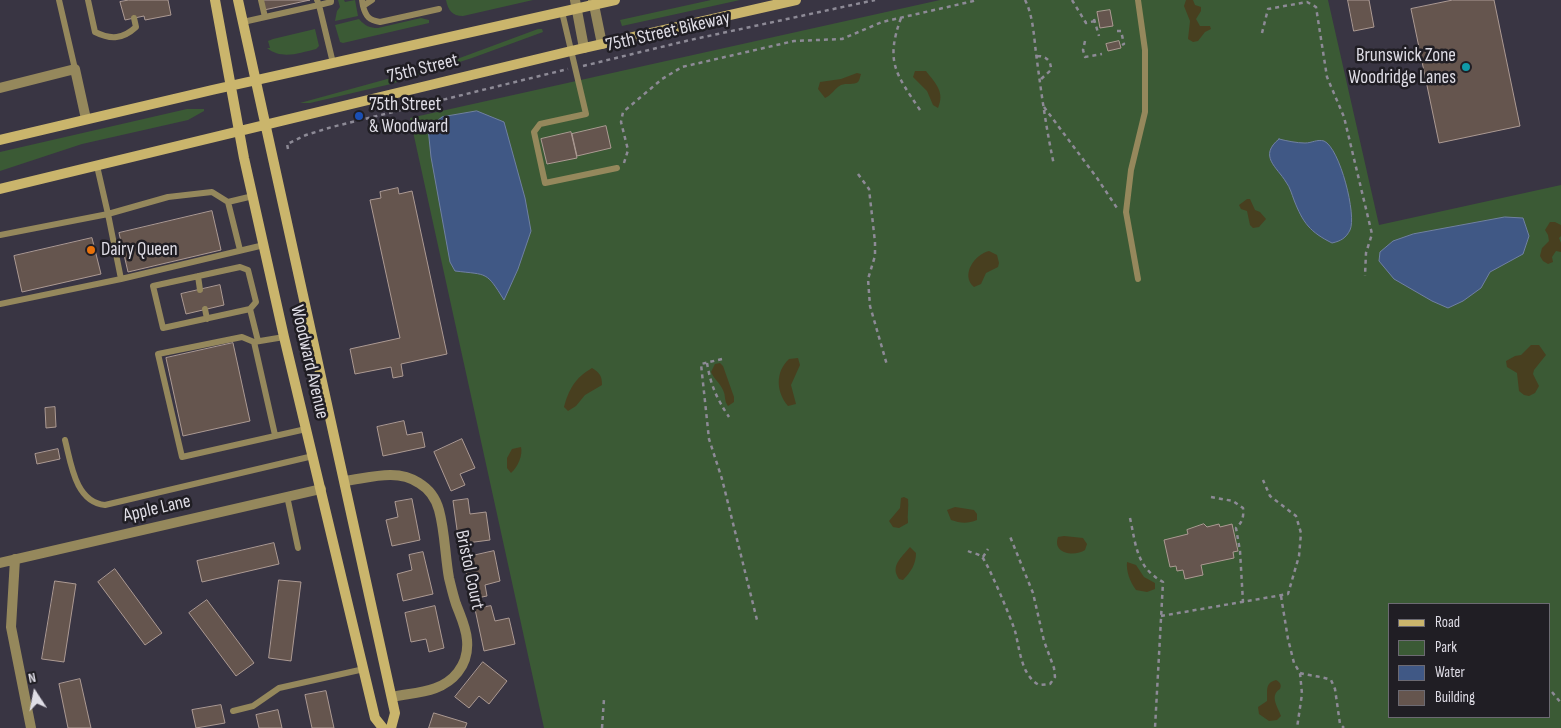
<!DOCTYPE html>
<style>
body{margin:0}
#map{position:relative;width:1561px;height:728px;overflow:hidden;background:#393543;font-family:"Sofia Sans Condensed",sans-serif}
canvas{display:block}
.legend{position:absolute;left:1388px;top:603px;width:162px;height:115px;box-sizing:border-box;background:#201e24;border:1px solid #6c6a72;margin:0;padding:6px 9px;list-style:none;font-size:15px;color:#dfdde6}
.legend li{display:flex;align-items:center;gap:10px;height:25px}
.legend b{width:25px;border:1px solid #6c6a72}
.north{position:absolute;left:10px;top:668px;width:50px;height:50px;-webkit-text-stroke:4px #201e24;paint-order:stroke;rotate:349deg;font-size:14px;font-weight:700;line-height:20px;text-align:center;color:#dfdde6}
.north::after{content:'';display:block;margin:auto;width:18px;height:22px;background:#dfdde6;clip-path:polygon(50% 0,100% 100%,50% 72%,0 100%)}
</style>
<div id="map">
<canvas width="1561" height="728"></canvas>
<ul class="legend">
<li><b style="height:6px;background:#cab56c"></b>Road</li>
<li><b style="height:14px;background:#3b5a35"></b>Park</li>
<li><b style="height:14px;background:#405885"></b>Water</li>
<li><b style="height:14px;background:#65554e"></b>Building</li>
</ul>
<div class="north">N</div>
</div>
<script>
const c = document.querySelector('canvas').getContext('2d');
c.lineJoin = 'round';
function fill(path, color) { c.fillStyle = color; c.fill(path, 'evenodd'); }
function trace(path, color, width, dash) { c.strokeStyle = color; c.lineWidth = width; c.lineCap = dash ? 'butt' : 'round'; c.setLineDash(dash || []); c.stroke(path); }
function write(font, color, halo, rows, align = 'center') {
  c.font = font + ' "Sofia Sans Condensed",sans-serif'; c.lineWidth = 5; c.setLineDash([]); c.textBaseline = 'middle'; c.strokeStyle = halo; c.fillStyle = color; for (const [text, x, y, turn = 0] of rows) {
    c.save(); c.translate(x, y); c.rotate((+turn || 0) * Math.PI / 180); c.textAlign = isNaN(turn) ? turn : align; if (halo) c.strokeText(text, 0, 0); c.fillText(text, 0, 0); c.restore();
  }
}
fill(new Path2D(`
 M338,0h6l1,2 10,-2 3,16 -23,5 2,-10 3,-4z
 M446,0h87l-70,16c-11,0 -15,-6 -17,-16z
 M711,0h29l-118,26 -2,-6z
 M940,0h388l51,225 182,-40v543h-1017l-134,-610zM1390,604h160v113h-160z
 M421,18l8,2v3l-86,20 -3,-1 -5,-17 24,-6c6,7 11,9 19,9z
 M315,29l4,17 -3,3c-17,4 -34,11 -49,-1h3l-2,-7 5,-2z
 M538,29h4l1,3 -71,26 -81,26 -81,19h-10l149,-41z
 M187,109h17v2l-16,9 -106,24 -82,27v-19z`), '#3b5a35');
fill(new Path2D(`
 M1186,0h7l2,5 6,2v4l-5,8 4,7h10l1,3 -6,3 -7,9 -5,1 -5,-3 2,-18 -6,-15z
 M915,71h11c10,13 19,21 12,37l-5,-3 -6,-14 -14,-14z
 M857,73l4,1c-1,3 -1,5 -3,8 -4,3 -12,1 -17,3 -7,4 -9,10 -16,13l-7,-9 2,-7 21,-3z
 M1247,199h3l5,11 5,2 6,7 -7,8 -6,1 -3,-3 -3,-14 -6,-2 -2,-4z
 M1550,222h5l6,3v11l-2,2 2,5v9l-5,-1 -4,6 1,5 -5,2 -5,-3 -3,-5 2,-8 7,-7 -1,-6 -3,-5z
 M989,251l8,4 2,8 -1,4 -12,6 -5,11 -7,3c-14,-12 1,-33 15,-36z
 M1531,345h8l7,10 -12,15 -1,4 6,12 -4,7 -6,3 -5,-1 -5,-4 -2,-18 -10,-6 -1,-6 9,-5 6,-1z
 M798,358l2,7 -9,20 5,19 -8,2c-12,-14 -13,-34 1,-47z
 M720,363l3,3 11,31v5l-6,4c-4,-5 -2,-10 -5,-16 -3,-7 -9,-11 -12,-18l4,-8z
 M592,368c8,5 10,8 10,17l-17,10 -9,11 -8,5 -4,-4c5,-18 11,-29 28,-39z
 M521,447c2,8 -3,20 -10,26l-4,-5v-10l5,-9z
 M904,497l4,2c1,8 -1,16 0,24l-9,5 -6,-1 -4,-6 11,-13 1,-10z
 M955,507l19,3 3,4v6c-10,4 -17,3 -26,0l-4,-10z
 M1064,536l19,2 4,6 -2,6c-10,7 -33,4 -27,-13z
 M910,547l6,6c0,11 -5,19 -13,27l-4,-1c-9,-13 2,-21 11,-32z
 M1127,562l9,3 8,12 11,6v6l-8,3 -11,-2c-6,-8 -10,-19 -9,-28z
 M1276,680c4,2 6,5 4,9 -11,7 -2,18 1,27l-4,4 -8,1 -10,-7 -1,-7 9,-6c1,-9 -3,-18 9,-21z`), '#483f1f');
const water = new Path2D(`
 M477,111l27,11 21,76 6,33 -13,38 -14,31c-18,-29 -16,-25 -49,-29l-5,-9 -19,-105 -3,-29 14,-11z
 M1279,139c8,2 18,4 26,4 7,0 12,-4 19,-2 16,7 33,75 26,89 -4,8 -9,11 -18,13 -22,-11 -29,-20 -38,-43 -2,-5 -4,-13 -8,-18 -9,-15 -28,-26 -7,-43z
 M1505,217l18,1 6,18 -6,18 -33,18 -9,16 -18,13 -15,7 -16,-7 -38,-22 -15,-18 1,-9 13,-11 20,-7z`);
fill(water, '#405885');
trace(water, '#7080a2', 1);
const building = new Path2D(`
 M129,0h39l3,15 -26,5 -1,-4 -19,4 -5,-18z
 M261,0h49l-46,10z
 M1348,0h21l5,27 -20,4z
 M1453,0h41l26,126 -81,17 -28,-134z
 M1110,10l3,16 -13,2 -3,-16z
 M1119,41l2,7 -13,3 -2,-7z
 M606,126l5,22 -34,8 -5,-22z
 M571,132l6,26 -30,6 -6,-25z
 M398,188l1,6 13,-3 35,163 -46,10 2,12 -10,2 -2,-11 -36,7 -5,-25 50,-11 -30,-138 11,-2 -1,-6z
 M212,211l9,39 -93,22 -9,-39z
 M92,238l9,36 -79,18 -8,-36z
 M220,285l4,20 -38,9 -5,-20z
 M233,343l17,78 -67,15 -17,-78z
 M55,407l1,20 -10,1 -1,-20z
 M404,421l3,14 15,-3 3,15 -42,9 -6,-29z
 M462,439l13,29 -15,6 5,11 -14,6 -17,-39z
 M58,449l2,10 -23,5 -2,-10z
 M412,499l8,41 -28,6 -6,-26 12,-3 -3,-15z
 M468,499l2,15 16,-2 4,28 -31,4 -6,-43z
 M1204,524l3,3 12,-3 1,3 12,-3 6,27 -5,1 1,6 -33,7 2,10 -18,4 -2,-9 -6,1 -1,-5 -6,1 -6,-27 24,-6 -1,-4z
 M274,543l5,21 -77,18 -5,-21z
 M494,551l6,30 -15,4 2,11 -15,3 -9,-41z
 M423,552l10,42 -30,7 -6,-27 15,-4 -3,-15z
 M115,569l47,64 -17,12 -47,-63z
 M279,580l22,2 -10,79 -22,-3z
 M55,581l21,3 -12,78 -22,-3z
 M207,600l47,63 -18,13 -47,-63z
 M435,606l9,42 -15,4 -3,-13 -15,3 -6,-29z
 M491,606l4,15 14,-3 6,26 -31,7 -9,-42z
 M483,662l24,19 -18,23 -10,-8 -10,12 -14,-11z
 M80,679l11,49h-23l-9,-44z
 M326,691l8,37h-22l-7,-33z
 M221,705l4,18 -29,5 -4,-18z
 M278,710l4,18h-23l-3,-13z
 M434,713l33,10 -2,5h-36z`);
fill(building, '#65554e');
trace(building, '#ac9a93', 1);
trace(new Path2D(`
 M1025,0c8,15 9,37 11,53 5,38 10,75 18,112
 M1072,0l14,23 9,-2
 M901,18c-16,44 -5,56 19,92
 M1094,19l5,17
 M1117,31h4l3,13 -2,1
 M1262,33l6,-24 39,-7 9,5 11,70 17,40 28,117 -6,19 -1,23
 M1085,41l-2,9 2,7 17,-3
 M1037,56c9,0 14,4 14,14l-11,10
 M583,66l107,-26 185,-40
 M1044,107l53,71 20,30
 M288,149l-1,-5 19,-9 26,-8 236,-58
 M624,163l4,-13 -7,-28 2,-10 39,-33 20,-12 112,-26 48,-2 40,-17 96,-22
 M858,174l11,15 6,53v14l-7,23 2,27 17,59
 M722,359l-21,5 8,75 13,40 35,141
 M707,363c4,23 9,34 22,54
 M1211,497l22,4 10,7c1,9 -1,15 -7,20l4,23 3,51
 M1130,518c6,27 6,49 33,64l-8,146
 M968,551c4,2 11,3 14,6 6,6 30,64 33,74 5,19 6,44 24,54l11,-1 5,-7 -1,-9 -10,-27 -11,-48 -24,-59
 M983,557l5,-8
 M1281,596l7,43 6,24 6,10 2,21 -5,34
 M1161,616l127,-22 11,-38 2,-23 -5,-17 -26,-20 -7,-16
 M1300,673c10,3 21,3 31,7l4,9 5,35 4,4
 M1552,692l9,11
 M602,728l2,-29`), '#8d8a96', 2.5, [4, 4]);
trace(new Path2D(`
 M59,0l16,69
 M88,0l7,32c16,8 28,7 41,-5l-2,-9
 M261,0l4,17
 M317,0l2,5 12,-3v-2
 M362,0l1,6 9,-6
 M363,6c3,11 6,14 17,16l59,-13
 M562,12l24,102 -46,10 -6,8 11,51 72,-15
 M243,22l76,-17 14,58
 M0,235l108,-21 -11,-48
 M240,250l-12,-48 25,-6
 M240,267l8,3 8,32 -6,7 -87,19 -10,-42z
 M198,276l2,14
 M121,279l-13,-65 60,-17 44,-5 16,10
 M1138,279l-12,-67 5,-42 14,-58v-62l-7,-50
 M0,304l121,-25 143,-34
 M205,309l2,10
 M250,309l8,32
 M284,337l-30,5 -12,-5 -84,17 24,103 124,-28
 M254,342l21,93
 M65,440c6,23 10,62 40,65l208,-49
 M287,496l11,52
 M233,711l20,-5 26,-18 85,-19`), '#95885c', 6);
trace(new Path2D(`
 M575,0l9,48
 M593,0l9,44
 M0,88l75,-19 11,50
 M345,481c24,-3 52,-13 74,2 10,6 17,16 20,27 6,22 6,46 10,68 2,8 4,17 7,26 4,11 10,23 11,36 1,11 -2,23 -9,32 -16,21 -43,20 -66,25
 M15,559l-4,68 20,101
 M0,563l321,-74`), '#95885c', 10);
trace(new Path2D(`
 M215,0l29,158 40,179 91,381 8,10
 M238,0l157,713 -4,15
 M0,140l212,-50 403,-90
 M0,189l571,-138 225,-51`), '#cab56c', 10);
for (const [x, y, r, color] of [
 [1466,67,5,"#0f9aa8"],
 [359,116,5,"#1a4fb4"],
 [91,250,5,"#e8710a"]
]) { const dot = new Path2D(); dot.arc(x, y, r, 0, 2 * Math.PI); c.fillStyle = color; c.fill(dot); trace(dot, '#201e24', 2); }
write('19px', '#dfdde6', '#201e24', [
 ["75th Street Bikeway",668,32,-13],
 ["75th Street",423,69,-14],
 ["Woodward Avenue",309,362,77],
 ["Apple Lane",157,509,-13],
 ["Bristol Court",469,570,78]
]);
write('19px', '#dfdde6', '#201e24', [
 ["Brunswick Zone",1456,56,"right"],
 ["Woodridge Lanes",1456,78,"right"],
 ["75th Street",369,105],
 ["& Woodward",369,127],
 ["Dairy Queen",101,250]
], 'left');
</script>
